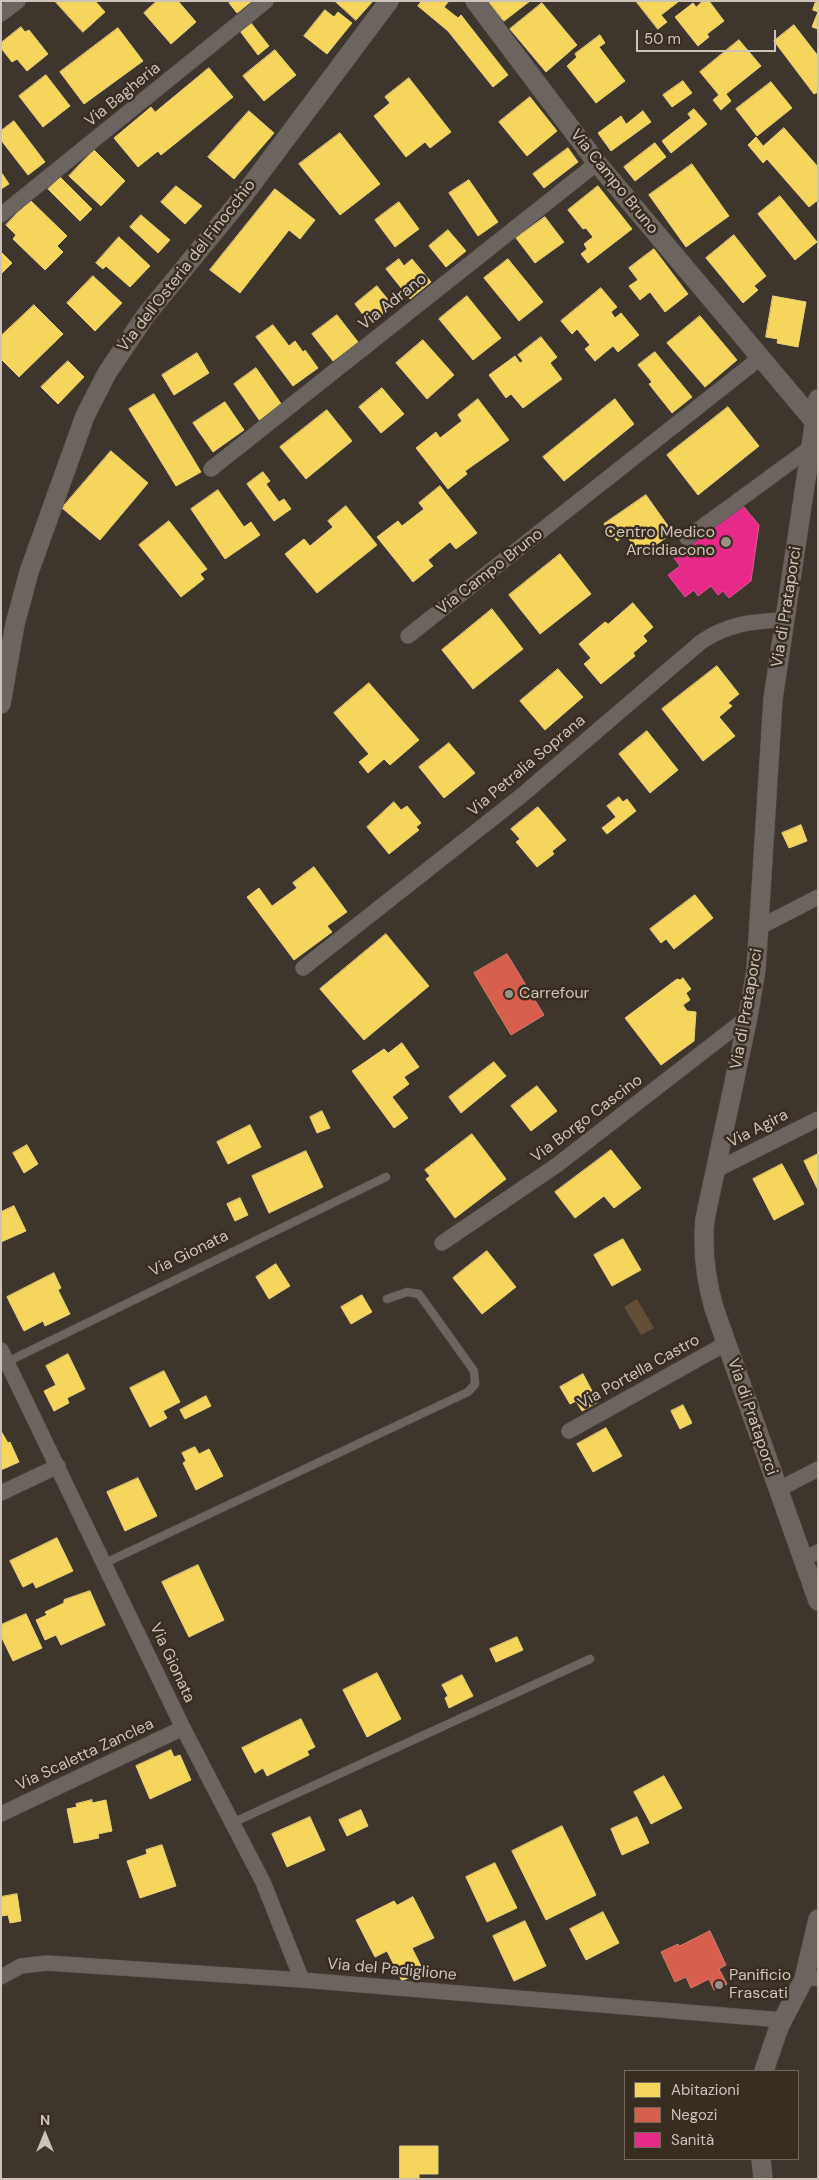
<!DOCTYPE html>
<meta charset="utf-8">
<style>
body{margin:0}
#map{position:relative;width:819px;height:2180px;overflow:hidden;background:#3e352d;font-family:"DM Sans",sans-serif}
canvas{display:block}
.frame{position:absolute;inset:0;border:2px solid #cdc3b9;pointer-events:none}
.legend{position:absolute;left:624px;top:2070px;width:175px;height:90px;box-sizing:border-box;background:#392c20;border:1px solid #74685d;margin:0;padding:6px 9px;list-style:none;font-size:15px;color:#cdc3b9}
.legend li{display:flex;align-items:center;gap:10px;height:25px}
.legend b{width:25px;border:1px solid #74685d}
.north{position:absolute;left:20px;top:2110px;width:50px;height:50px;-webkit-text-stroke:4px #392c20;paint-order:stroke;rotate:0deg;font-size:14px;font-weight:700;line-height:20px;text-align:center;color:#cdc3b9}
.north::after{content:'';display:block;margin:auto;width:18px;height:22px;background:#cdc3b9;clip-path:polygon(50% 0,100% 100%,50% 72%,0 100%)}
.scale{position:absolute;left:636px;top:30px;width:140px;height:22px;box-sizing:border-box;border:2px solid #cdc3b9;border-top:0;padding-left:6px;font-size:15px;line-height:18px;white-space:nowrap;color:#cdc3b9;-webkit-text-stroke:4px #392c20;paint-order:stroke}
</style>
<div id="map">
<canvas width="819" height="2180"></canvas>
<div class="frame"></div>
<ul class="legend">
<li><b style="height:14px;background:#f6d55c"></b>Abitazioni</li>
<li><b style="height:14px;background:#d6604d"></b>Negozi</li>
<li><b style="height:14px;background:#e7298a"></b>Sanità</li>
</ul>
<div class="north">N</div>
<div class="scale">50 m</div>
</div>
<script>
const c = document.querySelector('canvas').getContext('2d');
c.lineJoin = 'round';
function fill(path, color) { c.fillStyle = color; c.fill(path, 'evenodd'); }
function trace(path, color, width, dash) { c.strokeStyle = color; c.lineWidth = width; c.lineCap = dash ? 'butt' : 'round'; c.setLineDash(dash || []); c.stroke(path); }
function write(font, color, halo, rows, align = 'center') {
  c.font = font + ' "DM Sans",sans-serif'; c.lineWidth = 5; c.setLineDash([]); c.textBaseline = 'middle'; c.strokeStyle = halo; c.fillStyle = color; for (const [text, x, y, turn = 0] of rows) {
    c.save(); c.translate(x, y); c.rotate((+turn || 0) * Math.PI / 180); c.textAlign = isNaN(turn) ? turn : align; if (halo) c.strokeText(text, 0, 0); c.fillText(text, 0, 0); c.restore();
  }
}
fill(new Path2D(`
 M637,1299l17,29 -13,7 -17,-28z`), '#654e38');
const homes = new Path2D(`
 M55,1h40l10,11 -22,20z
 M157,1h21l18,21 -25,22 -27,-31z
 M231,1h21l-15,12 -8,-10z
 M335,1h38l-17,19z
 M422,1h27l-5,6 14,11 3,-3 47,60 -15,12 -45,-56 -30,-25z
 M488,1h42l-26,20z
 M636,1h42v1l-17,13 6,7 -9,7z
 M703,1h6l15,20 -17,13 2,3 -11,9 -23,-29 18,-14 3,4z
 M816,1h2v28l-6,-2 6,-15 -5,-2z
 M542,3l35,42 -31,27 -36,-43z
 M325,10l9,7 4,-5 14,11 -25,31 -23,-18z
 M251,23l18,23 -11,9 -18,-24z
 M794,25l24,31v36l-4,2 -40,-53z
 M21,27l4,5 4,-2 19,24 -21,17 -10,-12 -5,3 -11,-14v-5z
 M118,28l25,33 -59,43 -24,-32z
 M600,35l5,8 -6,4 26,34 -29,22 -29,-37 10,-9 -2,-3z
 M739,40l22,26 -35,28 5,7 -10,9 -8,-10 6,-5 -19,-23z
 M275,50l21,25 -32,26 -21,-25z
 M209,68l24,29 -72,58 -3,-4 -20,16 -24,-29 37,-31 4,5z
 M46,75l24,31 -27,21 -24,-31z
 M409,78l42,54 -21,16 -5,-6 -19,15 -32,-41 16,-13 -5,-6z
 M683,81l9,12 -20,14 -9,-12z
 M771,82l21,26 -35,28 -21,-27z
 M530,97l27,34 -30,25 -28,-34z
 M694,109l13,15 -36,29 -9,-12 29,-23 -3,-4z
 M249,111l25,22 -40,46 -26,-22z
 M643,111l8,11 -40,29 -13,-18 23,-17 5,8z
 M14,121l31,41 -17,13 -27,-35v-9z
 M784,128l34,39v33l-9,7 -42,-48 -4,4 -15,-18 8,-8 7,9z
 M340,133l40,51 -40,31 -41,-51z
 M655,143l11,14 -31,24 -11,-14z
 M568,148l10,14 -34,26 -11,-14z
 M94,150l31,31 -24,25 -32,-30z
 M692,164l37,52 -43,31 -37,-52z
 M1,172l8,12 -8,5z
 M60,177l32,32 -12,12 -32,-32z
 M469,180l29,42 -20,14 -29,-43z
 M176,186l26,20 -17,18 -24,-22z
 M598,186l34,43 -44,34 -7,-9 6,-5 -3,-5 9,-7 -7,-9 -3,1 -15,-19z
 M275,189l40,31 -15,19 -11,-9 -49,63 -30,-23z
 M780,196l37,46 -22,18 -37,-46z
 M30,200l37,36 -10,10 6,6 -18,18 -32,-31 3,-4 -10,-10z
 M399,202l20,27 -24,18 -20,-27z
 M141,215l29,25 -12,13 -28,-26z
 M545,217l19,25 -29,21 -19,-25z
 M448,230l18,21 -20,16 -17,-21z
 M734,235l32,41 -12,10 4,4 -15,13 -37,-45z
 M119,237l31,29 -20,21 -24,-21 -3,3 -7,-6z
 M654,249l34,45 -23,18 -15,-20 -10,8 -11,-14 9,-6 -9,-12z
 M1,252l11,11 -10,10h-1z
 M399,259l5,7 8,-7 19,23 -21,17 -24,-30z
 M508,259l35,43 -24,19 -35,-43z
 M93,276l29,27 -27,28 -28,-28z
 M377,286l16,20 -23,18 -15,-20z
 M601,288l16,19 -6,5 4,6 6,-5 18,22 -21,17 -5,-6 -18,15 -10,-12 5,-4 -13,-16 -5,5 -11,-13z
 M467,296l34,42 -28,22 -34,-41z
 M773,296l33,6 -8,45 -21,-4 1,-4 -12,-2z
 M34,305l29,29 -44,43 -18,-18v-23z
 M337,315l21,27 -25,19 -21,-27z
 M700,316l37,44 -32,27 -38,-44z
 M273,325l16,21 6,-5 8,11 2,-2 13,18 -25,18 -37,-49z
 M541,337l16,20 -7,6 12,16 -39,29 -12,-14 -5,4 -17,-23 26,-19 5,7 3,-2 -5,-6z
 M423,340l31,35 -27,24 -31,-36z
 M655,352l37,45 -20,16 -23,-29 3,-2 -14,-17z
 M197,353l12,20 -35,22 -12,-20z
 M68,361l16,16 -26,27 -17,-17z
 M256,368l26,37 -22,16 -26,-37z
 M382,388l22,26 -23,19 -22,-26z
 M154,394l47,78 -25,14 -47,-77z
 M478,399l31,41 -44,31 2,3 -19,15 -32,-41 20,-16 4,6 22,-17 -4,-6z
 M615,399l19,25 -70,57 -21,-24z
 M225,402l19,28 -31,22 -20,-29z
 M728,407l31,39 -61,49 -31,-40z
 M327,410l25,31 -46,38 -26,-32z
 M111,451l37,32 -48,57 -38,-32z
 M263,472l7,9 -4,3 13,18 5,-3 7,10 -17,12 -27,-37z
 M440,486l37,47 -21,16 -6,-7 -22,18 5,6 -20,16 -36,-45 21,-16 4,5 22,-17 -5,-6z
 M218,490l26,37 7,-5 9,13 -35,24 -34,-50z
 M646,495l27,38 -32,22 -15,-20 -9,6 -13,-17z
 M346,506l31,39 -60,48 -32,-39 19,-15 6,7 23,-19 -5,-6z
 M169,521l38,48 -7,5 4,5 -23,18 -42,-52z
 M560,554l31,40 -51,40 -31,-39z
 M633,603l20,24 -10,9 4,5 -14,12 2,3 -34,28 -17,-20 7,-6 -12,-14 26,-22 3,2z
 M492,609l31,40 -50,40 -31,-39z
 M717,666l22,28 -11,9 4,3 -13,11 16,19 -32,25 -41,-52z
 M558,669l25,28 -38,33 -25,-29z
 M369,683l50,57 -29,25 -6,-6 -16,14 -9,-11 10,-8 -35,-41z
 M647,731l31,39 -28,23 -31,-39z
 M449,743l26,30 -31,25 -25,-31z
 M619,797l4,5 4,-3 9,12 -29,23 -5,-6 14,-11 -9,-11z
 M394,802l7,8 6,-4 14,17 -5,4 3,3 -30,24 -22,-27z
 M538,807l28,33 -14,11 2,3 -17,13 -21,-25 4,-3 -9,-10z
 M801,825l6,16 -18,7 -7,-15z
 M314,867l33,45 -20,14 5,6 -38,28 -47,-63 12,-9 13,18 25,-18 -4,-5z
 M695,895l18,23 -39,31 -8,-10 -5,4 -11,-14z
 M386,934l43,52 -65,54 -44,-51z
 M683,978l8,11 -5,4 4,7 -7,5 4,6 9,1 -2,29 -33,24 -36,-47 52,-39 3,1z
 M402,1043l17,24 -15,10 5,7 -17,13 16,21 -14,10 -42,-57 32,-22 4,4z
 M494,1062l12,14 -45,37 -12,-16z
 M537,1086l20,25 -26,20 -20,-25z
 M322,1111l8,17 -13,5 -7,-16z
 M250,1125l11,22 -33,17 -11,-22z
 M472,1134l34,45 -51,39 -29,-39 4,-3 -5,-6z
 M27,1145l11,19 -14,9 -11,-20z
 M611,1150l30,38 -27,20 -10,-12 -29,22 -20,-26z
 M306,1151l17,36 -54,26 -17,-37z
 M818,1154v36l-14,-29z
 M782,1164l22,40 -30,16 -21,-41z
 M240,1198l8,17 -13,6 -8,-17z
 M14,1206l12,25 -25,11v-30z
 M623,1239l18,31 -29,16 -18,-31z
 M487,1251l29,36 -34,27 -29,-36z
 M276,1264l14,22 -21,13 -13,-22z
 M54,1273l7,15 -3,2 12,24 -25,12 -2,-5 -19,10 -17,-34z
 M362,1295l10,17 -21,12 -10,-17z
 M68,1354l17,35 -18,9 2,5 -15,8 -10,-20 12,-6 -10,-19z
 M164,1371l16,31 -17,9 4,7 -17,9 -20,-39z
 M583,1374l15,28 -16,9 -6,-10 -6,3 -10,-17z
 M206,1396l5,10 -26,13 -5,-9z
 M683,1405l9,18 -12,6 -9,-18z
 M606,1428l16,28 -29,16 -16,-28z
 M1,1431l7,12 2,-1 9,20 -18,8z
 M195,1447l4,7 10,-5 14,27 -27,14 -13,-27 3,-2 -4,-8z
 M138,1478l19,38 -32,15 -18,-39z
 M57,1538l16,33 -37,17 -3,-6 -10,5 -13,-26z
 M198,1565l26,55 -35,17 -27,-55z
 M90,1591l15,34 -44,20 -5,-10 -11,5 -9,-20 11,-5 -2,-3 19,-9v-3z
 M26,1614l16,34 -29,13 -12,-25v-11z
 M517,1637l6,13 -27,12 -6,-13z
 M377,1673l24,46 -34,18 -24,-47z
 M462,1675l11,21 -24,12 -4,-10 3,-2 -6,-11z
 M301,1719l14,28 -8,4 2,4 -42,21 -4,-8 -8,5 -13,-25z
 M171,1750l3,7 6,-2 11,25 -41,19 -14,-33z
 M664,1776l18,32 -31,16 -17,-32z
 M92,1800v3l14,-3 6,31 -14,3 1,4 -25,5 -7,-34 10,-2 -1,-3z
 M361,1810l7,16 -21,10 -8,-16z
 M310,1817l15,33 -38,17 -15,-33z
 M637,1817l12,26 -27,12 -11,-26z
 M562,1826l34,69 -50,25 -34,-69z
 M162,1845l14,41 -36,12 -13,-37 20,-7 -1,-4z
 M495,1863l22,45 -30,14 -21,-45z
 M17,1894l4,27 -11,2 -2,-8 -7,1v-19z
 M413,1897l21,41 -22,10 11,22 -21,11 -15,-30 -12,6 -19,-37 38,-19 3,4z
 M603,1912l16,31 -33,17 -16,-31z
 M525,1921l21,45 -32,15 -21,-45z
 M400,2146h38v28h-19v5h-19z`);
fill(homes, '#f6d55c');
trace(homes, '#ead078', 1);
const shops = new Path2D(`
 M507,954l37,61 -33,20 -37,-62z
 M710,1931l16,34 -7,4 8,15 -13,6 -5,-11 -18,9 -5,-11 -11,5 -14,-30 17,-8 1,2z`);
fill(shops, '#d6604d');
trace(shops, '#d37e6d', 1);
const health = new Path2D(`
 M743,506l16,19 -8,56 -22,17 -6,-7 -5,4 -7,-9 -13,10 -4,-6 -9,7 -17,-22 12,-9 -6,-8z`);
fill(health, '#e7298a');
trace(health, '#df5798', 1);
const service = new Path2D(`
 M7,1362l379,-185
 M105,1563l363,-171 7,-8 -1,-13 -55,-77 -12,-2 -20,7
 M232,1823l358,-164`);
const minor = new Path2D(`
 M1,14l17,-13
 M1,215l265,-214
 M211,469l386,-306
 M687,538l123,-90
 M408,636l352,-278
 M760,927l58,-30
 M303,968l218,-172 180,-154c26,-18 52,-21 83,-22
 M714,1171l104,-52
 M442,1243l115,-78 191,-148
 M1,1350l182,378 80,154 39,98
 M569,1431l158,-88
 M777,1490l41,-21
 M1,1493l57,-27
 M803,1559l15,-7
 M1,1814l182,-86
 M1,1977l20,-11 26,-3 255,17 480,40
 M804,1979l14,-1`);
const tertiary = new Path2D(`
 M475,1l122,162 217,258
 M818,399l-45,300 -17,271 -8,47 -43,202c-3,30 1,61 9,89l104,293
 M1,704l14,-80 14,-52 56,-156 22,-43 39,-58 91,-111 152,-203
 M764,2071l15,-44 25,-48 14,-60
 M761,2159l2,20`);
trace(service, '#58514c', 9);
trace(minor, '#58514c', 16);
trace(tertiary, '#58514c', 20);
trace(service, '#6b645f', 8);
trace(minor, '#6b645f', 15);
trace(tertiary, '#6b645f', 19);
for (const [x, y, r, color] of [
 [726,542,6,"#9b9188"],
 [509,994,5,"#9b9188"],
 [719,1985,5,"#9b9188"]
]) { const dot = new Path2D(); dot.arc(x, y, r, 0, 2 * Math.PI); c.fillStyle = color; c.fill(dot); trace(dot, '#392c20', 2); }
write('16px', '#cdc3b9', '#392c20', [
 ["Via Bagheria",123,95,-39],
 ["Via Campo Bruno",614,182,51],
 ["Via dell'Osteria del Finocchio",187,266,-52],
 ["Via Adrano",393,302,-38],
 ["Via Campo Bruno",490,572,-38],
 ["Via di Prataporci",787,607,-81],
 ["Via Petralia Soprana",527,766,-40],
 ["Via di Prataporci",747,1009,-80],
 ["Via Borgo Cascino",587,1119,-37],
 ["Via Agira",758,1129,-27],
 ["Via Gionata",189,1254,-26],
 ["Via Portella Castro",639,1372,-29],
 ["Via di Prataporci",752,1417,71],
 ["Via Gionata",172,1663,65],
 ["Via Scaletta Zanclea",85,1755,-25],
 ["Via del Padiglione",392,1970,5]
]);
write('16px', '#cdc3b9', '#392c20', [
 ["Centro Medico",715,533,"right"],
 ["Arcidiacono",715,551,"right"],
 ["Carrefour",519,994],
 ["Panificio",729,1976],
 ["Frascati",729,1994]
], 'left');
</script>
